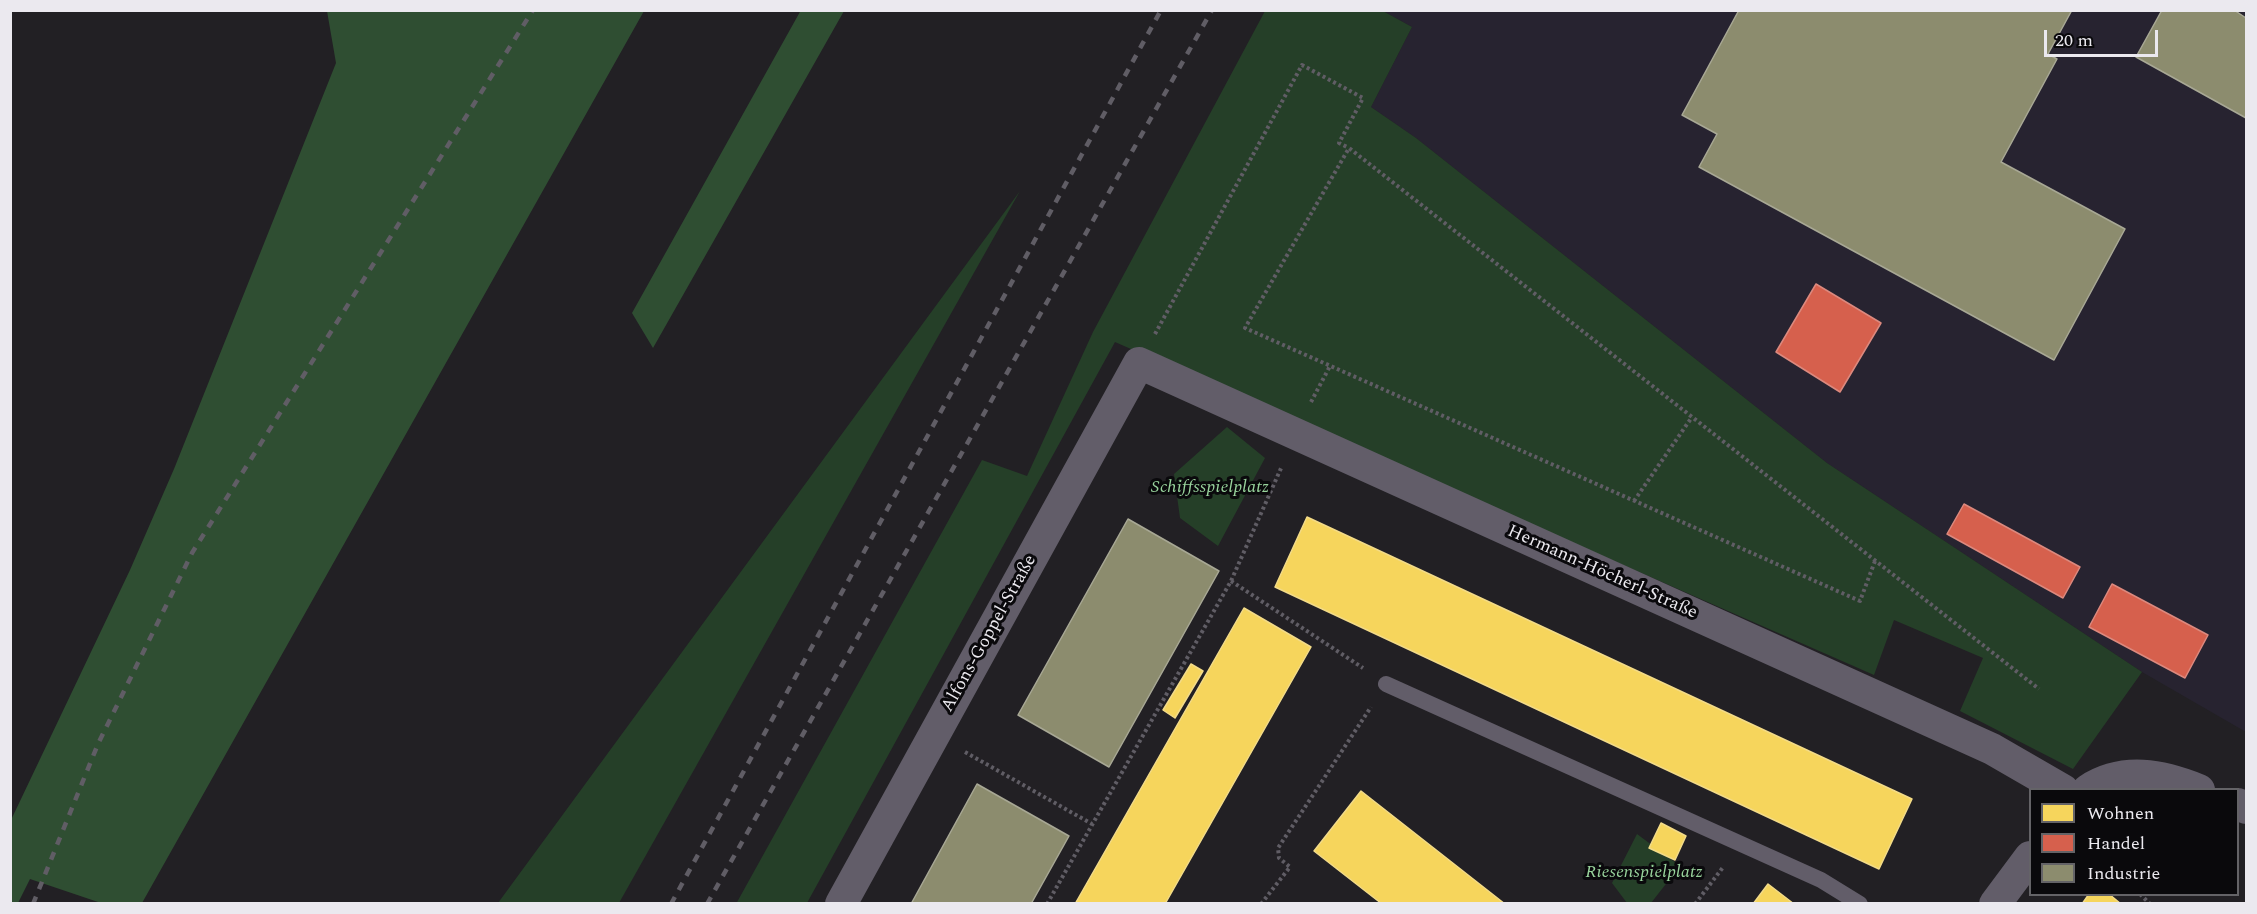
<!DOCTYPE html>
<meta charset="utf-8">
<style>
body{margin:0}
#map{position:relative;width:2257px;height:914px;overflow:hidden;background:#222024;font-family:Spectral,serif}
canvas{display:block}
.frame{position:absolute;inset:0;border:12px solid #ebe9ef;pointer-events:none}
.legend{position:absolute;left:2029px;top:788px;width:210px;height:108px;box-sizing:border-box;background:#0a090c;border:2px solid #646367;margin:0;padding:8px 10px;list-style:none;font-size:18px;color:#ebe9ef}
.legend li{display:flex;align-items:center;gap:12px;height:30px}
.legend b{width:30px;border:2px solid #646367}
.scale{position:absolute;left:2044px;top:30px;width:114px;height:27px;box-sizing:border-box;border:3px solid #ebe9ef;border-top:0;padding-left:8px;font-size:18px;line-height:21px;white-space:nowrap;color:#ebe9ef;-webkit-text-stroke:4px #0a090c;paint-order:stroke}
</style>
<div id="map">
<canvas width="2257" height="914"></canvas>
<div class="frame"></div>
<ul class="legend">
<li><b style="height:16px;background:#f6d55c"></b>Wohnen</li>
<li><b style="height:16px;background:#d6604d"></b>Handel</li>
<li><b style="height:16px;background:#8c8c6e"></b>Industrie</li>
</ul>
<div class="scale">20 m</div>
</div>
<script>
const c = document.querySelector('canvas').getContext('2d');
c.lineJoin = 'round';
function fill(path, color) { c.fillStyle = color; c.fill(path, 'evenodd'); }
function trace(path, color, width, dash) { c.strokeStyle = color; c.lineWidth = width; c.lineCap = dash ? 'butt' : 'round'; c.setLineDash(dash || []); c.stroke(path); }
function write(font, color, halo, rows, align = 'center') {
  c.font = font + ' Spectral,serif'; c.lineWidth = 6; c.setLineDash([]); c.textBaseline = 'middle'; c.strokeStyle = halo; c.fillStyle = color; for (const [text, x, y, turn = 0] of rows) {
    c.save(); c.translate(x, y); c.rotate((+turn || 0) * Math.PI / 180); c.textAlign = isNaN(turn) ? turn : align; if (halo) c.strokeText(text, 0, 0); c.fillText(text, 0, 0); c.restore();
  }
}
fill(new Path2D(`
 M1383,11h863v721l-104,-60 -315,-209 -411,-325 -45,-31 41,-80z`), '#272330');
fill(new Path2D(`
 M1265,11h118l29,16 -41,80 45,31 411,325 315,209 -69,97 -113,-58 23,-53 -89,-38 -20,55 -759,-333 -308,561 -71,1 246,-444 45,16 66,-144z
 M1020,191l-401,712h-121z
 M1227,427l38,31 -47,88 -38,-28 -6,-44z
 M1637,834l43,32 -29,37h-24l-15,-20z`), '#253f28');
fill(new Path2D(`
 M801,10l43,1 -191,337 -21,-35z
 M327,11h317l-502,892h-41l-71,-24 -12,24h-7v-83l119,-250 44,-101 162,-406z`), '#2f4e32');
const homes = new Path2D(`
 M1307,517l605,282 -33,70 -604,-282z
 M1244,608l67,39 -146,257h-90z
 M1191,664l12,7 -28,47 -12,-8z
 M1361,791l144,113h-123l-68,-53z
 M1661,823l25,13 -11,24 -26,-12z
 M1768,884l26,20h-41z
 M2089,894h20l12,10h-39z`);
fill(homes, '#f6d55c');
trace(homes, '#f3db88', 1.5);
const shops = new Path2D(`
 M1816,284l65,39 -41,69 -64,-40z
 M1964,504l116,63 -17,31 -116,-64z
 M2112,584l96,51 -23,43 -96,-51z`);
fill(shops, '#d6604d');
trace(shops, '#dc897e', 1.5);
const industry = new Path2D(`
 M1739,10h333l-24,44 9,5 -56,103 124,67 -71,131 -355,-193 18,-33 -35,-19z
 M2162,10h72l12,8v100l-110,-61z
 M1128,519l91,52 -110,196 -91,-52z
 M977,784l92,52 -38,68h-120z`);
fill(industry, '#8c8c6e');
trace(industry, '#a8a895', 1.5);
trace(new Path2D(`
 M1155,334l147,-269 61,33 -24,45 10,5
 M1311,402l19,-36
 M1634,501l58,-84
 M1875,561l-15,40 -615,-273 104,-180 690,541
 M1231,581l132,87
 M965,752l127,72
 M2140,894l10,10
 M1047,904l184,-323 51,-115
 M1261,904l29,-37 -11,-9 -1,-10 93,-141
 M1695,904l29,-38`), '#605d65', 4, [3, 3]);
trace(new Path2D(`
 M1386,684l435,196 39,24`), '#625d69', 16);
trace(new Path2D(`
 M2088,790c35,-23 74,-15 111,0
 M2238,804l8,4
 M841,904l298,-541 853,386 71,41
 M1995,904l35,-47`), '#625d69', 32);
trace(new Path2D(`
 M33,904l65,-160 94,-191 341,-543
 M671,904l490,-894
 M707,904l505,-894`), '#605d65', 4.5, [8, 8]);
write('italic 18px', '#98d39c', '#0a090c', [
 ["Schiffsspielplatz",1210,488],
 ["Riesenspielplatz",1644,873]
]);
write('18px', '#ebe9ef', '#0a090c', [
 ["Hermann-Höcherl-Straße",1602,573,24],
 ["Alfons-Goppel-Straße",990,634,-61]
]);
</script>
